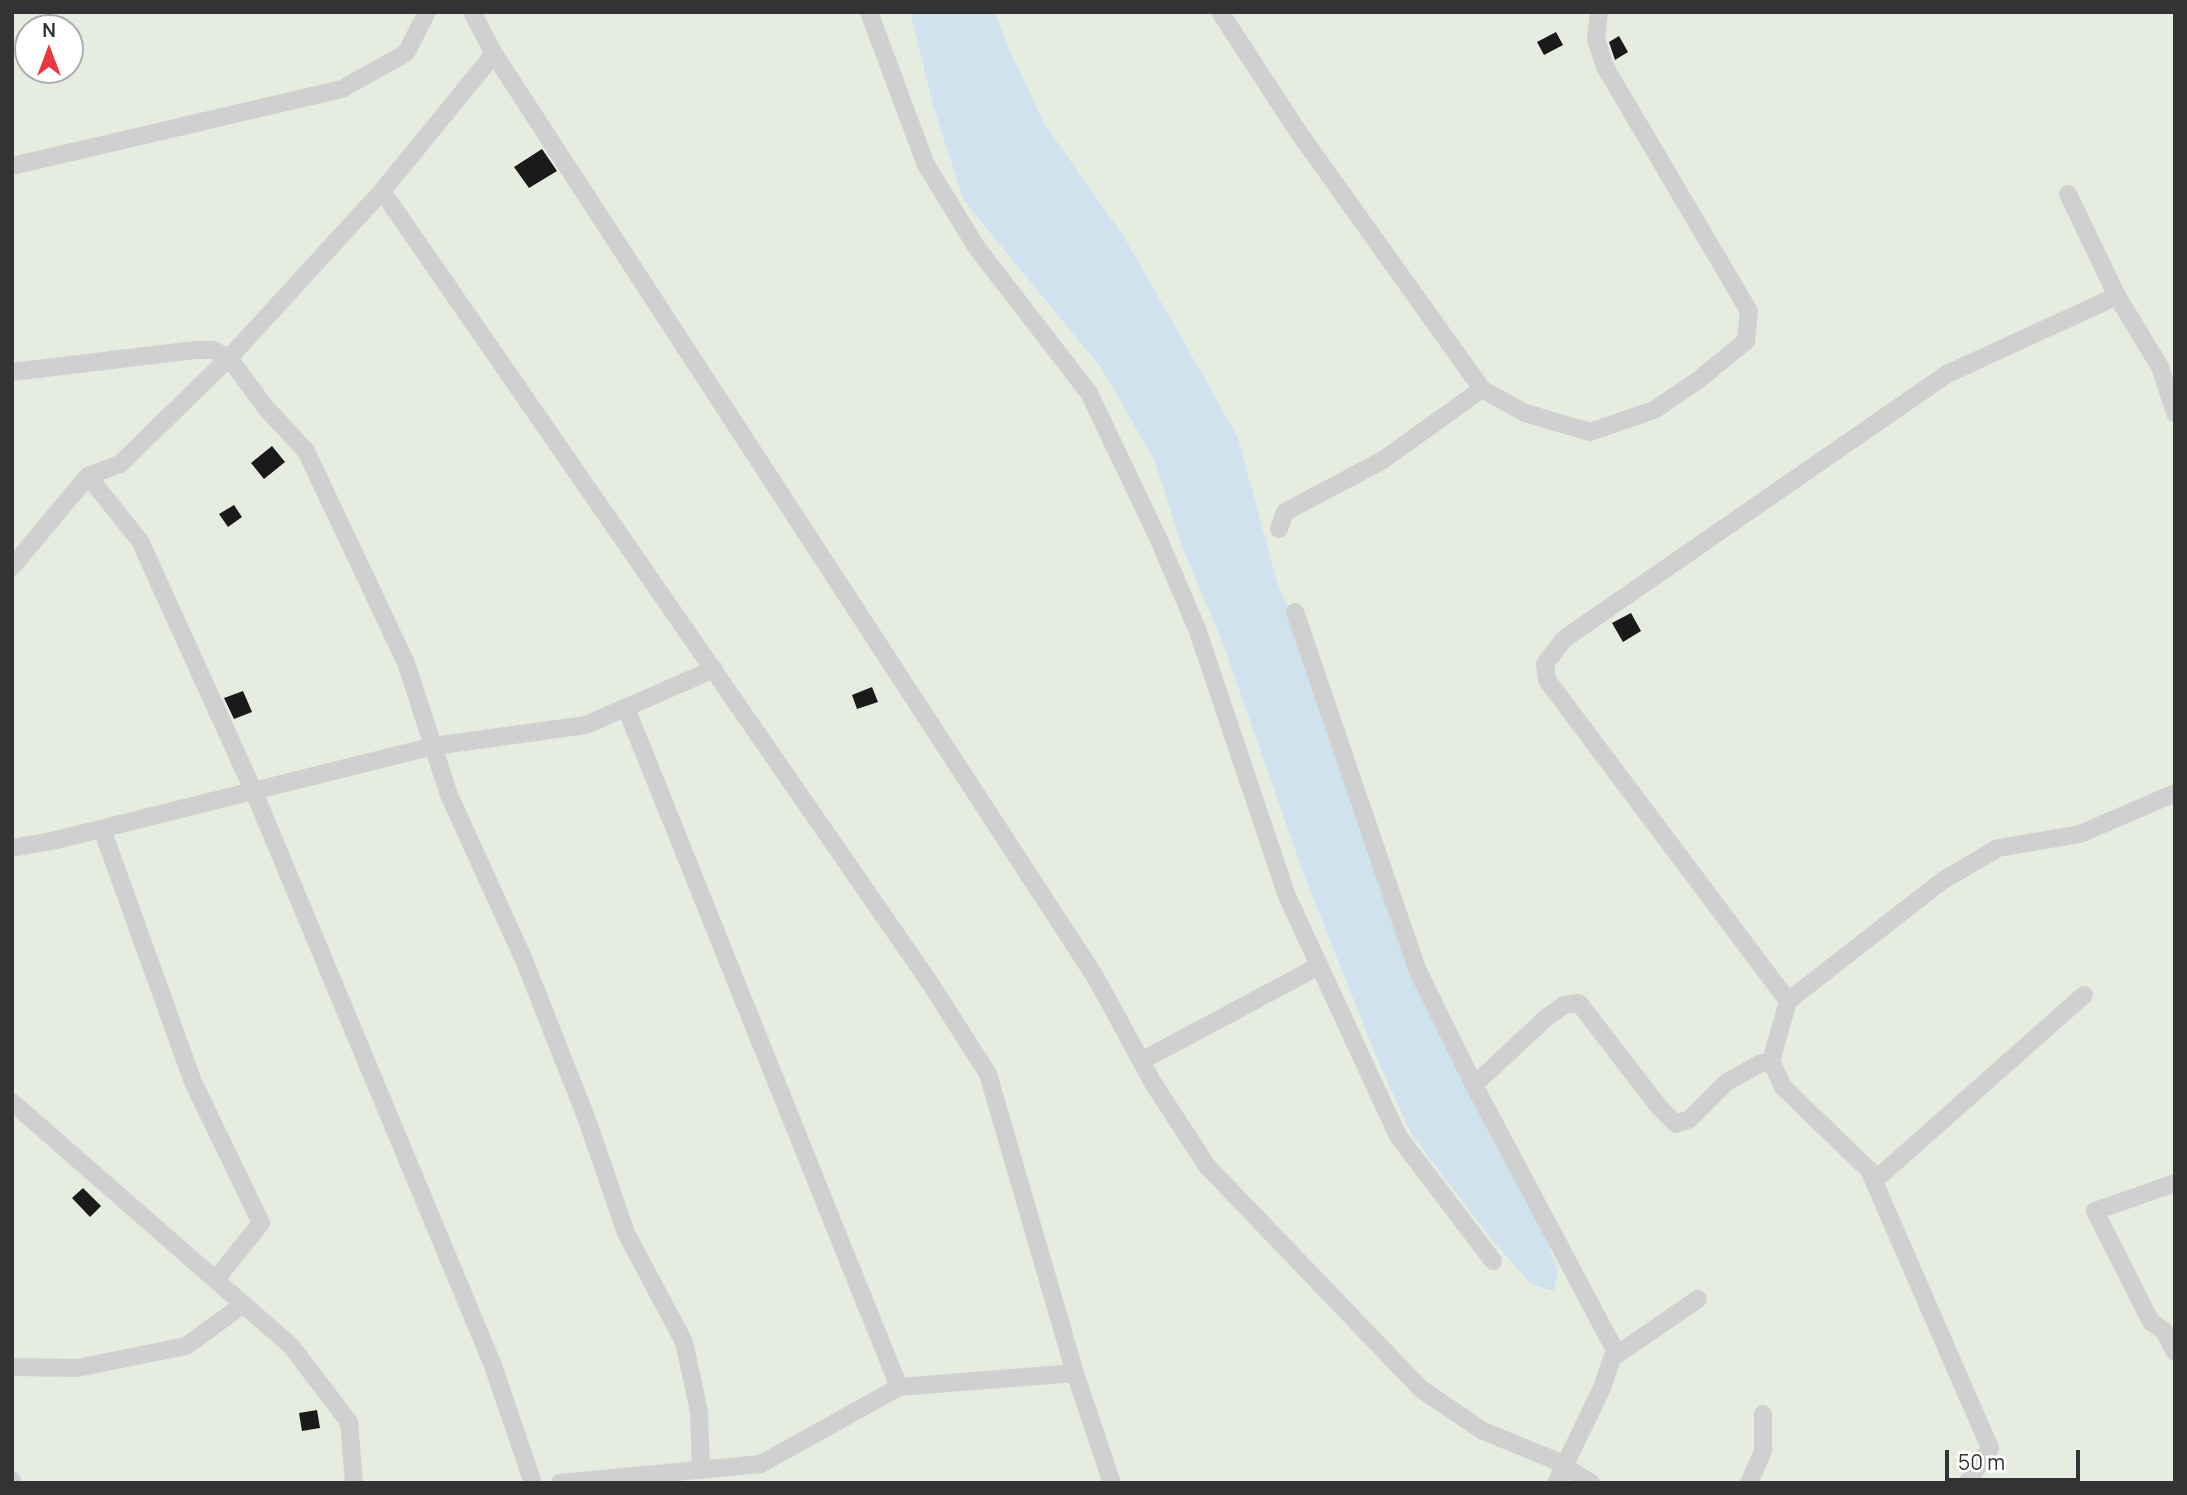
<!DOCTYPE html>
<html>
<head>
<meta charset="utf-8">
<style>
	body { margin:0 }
	#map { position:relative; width:2187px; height:1495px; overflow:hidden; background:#fff; font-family:Manrope,sans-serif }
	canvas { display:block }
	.frame { position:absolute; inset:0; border:14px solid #333; pointer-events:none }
	.north { position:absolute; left:14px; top:14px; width:70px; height:70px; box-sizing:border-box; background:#fff; border:2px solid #adadad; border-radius:50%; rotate:0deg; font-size:19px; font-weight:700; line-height:28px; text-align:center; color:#333 }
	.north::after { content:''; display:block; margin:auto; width:24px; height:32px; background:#e63946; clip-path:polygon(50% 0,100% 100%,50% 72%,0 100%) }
	.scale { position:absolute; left:1945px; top:1450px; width:135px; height:32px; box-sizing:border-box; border:4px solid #333; border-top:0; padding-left:9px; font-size:21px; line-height:24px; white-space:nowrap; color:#333; -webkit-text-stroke:5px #fff; paint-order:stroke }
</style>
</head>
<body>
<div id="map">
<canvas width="2187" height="1495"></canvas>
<div class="frame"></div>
<div class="north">N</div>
<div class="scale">50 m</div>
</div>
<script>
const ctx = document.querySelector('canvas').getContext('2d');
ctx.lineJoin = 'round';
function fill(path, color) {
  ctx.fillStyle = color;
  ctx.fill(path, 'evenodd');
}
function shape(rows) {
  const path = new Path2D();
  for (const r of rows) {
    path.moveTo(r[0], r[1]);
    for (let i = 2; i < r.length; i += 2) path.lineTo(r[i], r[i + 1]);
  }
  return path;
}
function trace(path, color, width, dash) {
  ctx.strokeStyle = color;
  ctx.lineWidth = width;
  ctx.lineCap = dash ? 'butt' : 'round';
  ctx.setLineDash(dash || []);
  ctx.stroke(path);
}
fill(shape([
	[12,12,910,12,932,103,963,200,1101,368,1154,460,1181,544,1224,647,1304,876,1377,1059,1496,1245,1532,1285,1554,1291,1558,1271,1462,1075,1277,581,1238,437,1125,238,1044,123,1008,46,995,12,2175,12,2175,1483,12,1483],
	[28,28,70,28,70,70,28,70]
]), '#e6ecdf');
fill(shape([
	[910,12,995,12,1008,46,1044,123,1125,238,1238,437,1277,581,1311,665,1402,935,1540,1224,1558,1271,1554,1291,1532,1285,1496,1245,1412,1135,1377,1059,1304,876,1224,647,1181,544,1154,460,1101,368,963,200,932,103]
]), '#cfe2ee');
fill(shape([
	[1556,32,1563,45,1544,55,1537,42],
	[1619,36,1628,52,1615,60,1609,42],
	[542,149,557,171,529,188,514,167],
	[272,446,285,462,264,479,251,463],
	[234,505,242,517,228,527,219,514],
	[1631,613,1641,631,1623,642,1612,623],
	[872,687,878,702,857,709,852,695],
	[243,691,252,712,234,719,224,698],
	[83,1188,101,1206,90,1217,72,1198],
	[317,1410,320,1428,302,1431,299,1413]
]), '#1a1a1a');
trace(shape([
	[472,12,494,54,1096,978,1153,1083,1207,1166,1421,1389,1483,1431,1552,1459,1591,1483],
	[869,12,926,165,977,248,1089,393,1159,540,1197,629,1287,896,1398,1136,1493,1261],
	[1220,12,1299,133,1482,389,1525,413,1590,432,1654,410,1697,381,1746,341,1749,311,1605,67,1596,39,1599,12],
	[12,166,342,89,406,53,427,12],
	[382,191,930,983,988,1074,1075,1373,1112,1483],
	[2068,194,2117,296,2160,367,2175,413],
	[12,372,195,350,213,350,229,358,266,408,306,451,406,663,449,795,524,960,586,1117,626,1233,684,1342,699,1411,701,1470],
	[88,476,140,541,254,792,492,1363,533,1483],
	[1279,529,1285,512,1383,460,1482,389],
	[12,567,88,476,120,464,229,358,382,191,494,54],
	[1295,612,1417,969,1474,1085,1617,1354],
	[626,708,899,1387],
	[102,829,193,1082,261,1223,216,1279],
	[12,848,52,841,434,746,586,725,714,669],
	[1788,1001,1942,881,1998,848,2080,834,2175,793],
	[1141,1061,1319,966],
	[1474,1085,1546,1018,1564,1005,1579,1003,1659,1107,1676,1124,1690,1119,1727,1082,1759,1064,1771,1061],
	[12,1102,291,1346,349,1422,354,1483],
	[1874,1181,2084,995],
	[2175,1183,2095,1211,2151,1322,2164,1331,2175,1352],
	[12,1367,77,1368,186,1346,244,1304],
	[12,1480,13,1483],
	[560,1483,761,1464,899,1387,1075,1373],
	[1556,1483,1602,1388,1612,1358,1698,1299],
	[1749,1483,1763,1451,1763,1414],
	[1967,1483,1990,1448,1869,1170,1783,1087,1771,1061,1788,1001,1547,680,1545,664,1564,639,1947,374,2117,296]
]), '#d0d0d0', 18);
</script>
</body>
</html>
